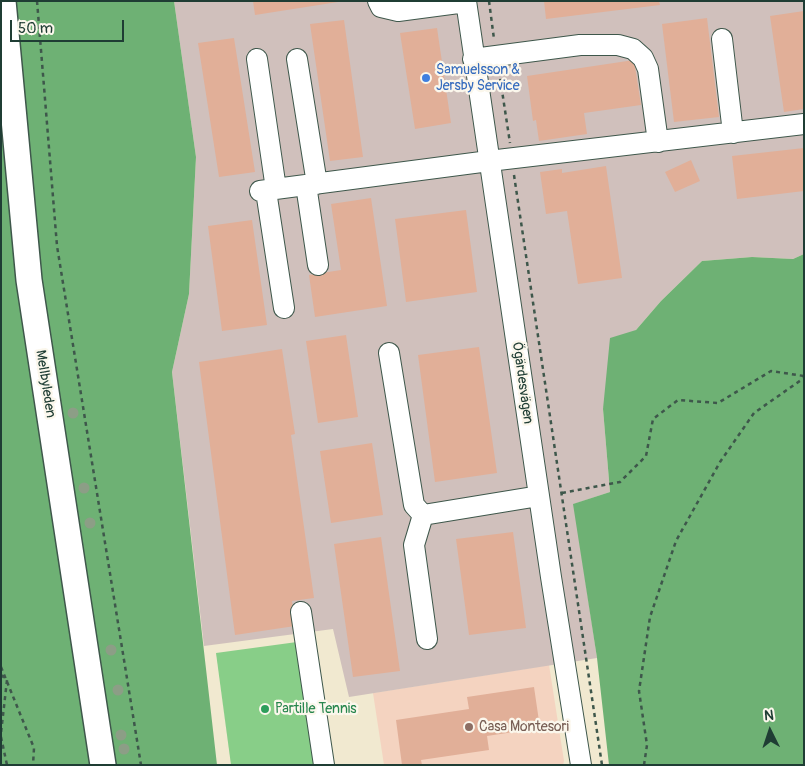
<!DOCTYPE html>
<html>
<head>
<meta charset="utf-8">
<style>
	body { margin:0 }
	#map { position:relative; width:805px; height:766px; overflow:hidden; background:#f1e9d0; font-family:Pangolin,sans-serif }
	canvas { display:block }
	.frame { position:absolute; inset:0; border:2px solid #1f3d34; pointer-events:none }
	.north { position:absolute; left:745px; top:706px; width:50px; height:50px; -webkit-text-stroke:4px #fbf7ec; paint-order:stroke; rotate:356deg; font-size:14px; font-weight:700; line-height:20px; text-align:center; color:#1f3d34 }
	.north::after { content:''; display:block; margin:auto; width:18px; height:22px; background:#1f3d34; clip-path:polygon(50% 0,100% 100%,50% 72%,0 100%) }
	.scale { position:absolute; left:10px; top:20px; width:114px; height:22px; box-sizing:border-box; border:2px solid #1f3d34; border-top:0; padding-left:6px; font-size:15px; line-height:18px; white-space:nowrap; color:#1f3d34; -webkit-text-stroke:4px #fbf7ec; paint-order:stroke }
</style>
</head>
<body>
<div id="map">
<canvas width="805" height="766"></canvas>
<div class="frame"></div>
<div class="north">N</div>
<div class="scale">50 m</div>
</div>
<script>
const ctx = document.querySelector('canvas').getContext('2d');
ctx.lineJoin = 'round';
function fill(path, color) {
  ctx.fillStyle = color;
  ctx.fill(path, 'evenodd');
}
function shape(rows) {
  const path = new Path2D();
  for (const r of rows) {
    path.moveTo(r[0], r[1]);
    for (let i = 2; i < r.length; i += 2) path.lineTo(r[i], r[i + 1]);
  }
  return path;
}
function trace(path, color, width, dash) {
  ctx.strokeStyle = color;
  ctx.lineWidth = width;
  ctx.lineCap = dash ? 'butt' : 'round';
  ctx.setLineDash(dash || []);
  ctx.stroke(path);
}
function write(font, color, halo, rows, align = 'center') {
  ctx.font = font + ' Pangolin,sans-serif';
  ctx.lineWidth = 4.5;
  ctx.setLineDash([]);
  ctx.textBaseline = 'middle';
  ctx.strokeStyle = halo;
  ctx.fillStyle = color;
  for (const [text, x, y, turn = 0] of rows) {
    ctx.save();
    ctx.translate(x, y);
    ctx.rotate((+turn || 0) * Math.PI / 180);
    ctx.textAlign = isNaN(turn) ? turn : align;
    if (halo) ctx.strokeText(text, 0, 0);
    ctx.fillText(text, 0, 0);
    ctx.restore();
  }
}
fill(shape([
	[549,665,564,761,563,765,384,765,373,693]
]), '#f4d3c0');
fill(shape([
	[174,1,804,1,804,254,793,259,752,257,702,261,661,301,636,330,603,409,610,492,574,504,597,658,349,697,333,629,204,646,172,372,189,294,196,157]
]), '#d0c0bc');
fill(shape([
	[297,642,314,765,231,765,216,653]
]), '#88ce88');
fill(shape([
	[1,1,174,1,196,157,189,294,172,372,217,765,1,765],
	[804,254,804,765,609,765,597,658,573,504,610,492,603,409,610,338,636,330,661,301,702,261,752,257,793,259]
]), '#6eb174');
fill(shape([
	[253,1,338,1,338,2,255,15],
	[544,1,659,1,660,5,546,19],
	[804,11,804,109,784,112,770,16],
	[707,18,719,117,674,122,662,24],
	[344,20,363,157,330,161,310,24],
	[437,28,451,123,415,129,400,33],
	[234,38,255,172,219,177,198,43],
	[634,60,641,105,584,113,587,134,539,141,536,120,533,121,527,76],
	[804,148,804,191,737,199,732,156],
	[691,160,700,181,675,192,665,172],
	[606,166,622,278,578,284,567,211,546,214,540,172,562,169,562,173],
	[371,198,387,306,315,317,309,275,341,270,331,204],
	[466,210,477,292,406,302,395,219],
	[252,220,267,325,222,331,208,226],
	[346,335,358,417,318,423,306,341],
	[479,347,497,473,435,482,418,355],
	[282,349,295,434,291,435,314,598,292,601,295,626,235,635,199,362],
	[372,443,383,515,331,523,320,451],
	[513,532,526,628,469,635,456,539],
	[381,537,400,671,353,677,334,544],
	[534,687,540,728,487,736,489,750,421,760,422,765,402,765,396,720,469,709,467,697]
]), '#e1af98');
const minor = shape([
	[378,1,381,7,398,11,466,2],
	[466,1,551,577,581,765],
	[722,39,733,133],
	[257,59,276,189],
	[297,59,317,184],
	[473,59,580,45,618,45,633,49,643,58,648,69,658,142],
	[306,185,318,265],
	[260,191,489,161,804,124],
	[266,191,284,308],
	[389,353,414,505,423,515,539,496],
	[423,515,414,545,427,639],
	[301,612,324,765]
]);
const major = shape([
	[3,1,29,280,103,765]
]);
trace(minor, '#3e574b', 22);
trace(major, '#3e574b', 28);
trace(shape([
	[37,1,57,246,141,765],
	[489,1,494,39],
	[499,71,510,143],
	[514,175,602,765],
	[562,493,620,482,646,456,653,419,678,400,718,403,771,371,804,376],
	[1,667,34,748,33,765],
	[1,675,7,680,1,733],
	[1,737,7,765],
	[644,765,647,745,639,691,650,617,676,541,720,462,754,413,804,378]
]), '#3e574b', 2.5, [4, 4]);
trace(minor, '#fff', 20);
trace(major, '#fff', 25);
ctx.fillStyle = '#8c9e86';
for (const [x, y] of [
	[73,413],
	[84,488],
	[90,523],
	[111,650],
	[118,690],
	[121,735],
	[124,749]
]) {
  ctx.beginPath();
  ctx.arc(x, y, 5.5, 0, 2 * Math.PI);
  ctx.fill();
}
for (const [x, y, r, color] of [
	[426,78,5,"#3f7fe0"],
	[265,709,5,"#2e9e5b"],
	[469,727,5,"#8d6e63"]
]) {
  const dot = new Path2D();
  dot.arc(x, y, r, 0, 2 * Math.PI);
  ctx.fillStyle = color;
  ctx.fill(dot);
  trace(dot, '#fbf7ec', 2);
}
write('14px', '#366cbe', '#fbf7ec', [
	["Samuelsson &",436,70],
	["Jersby Service",436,86]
], 'left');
write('14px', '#1f3d34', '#fbf7ec', [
	["Ögärdesvägen",522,383,82],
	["Mellbyleden",45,384,81]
]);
write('14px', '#27864d', '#fbf7ec', [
	["Partille Tennis",275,709]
], 'left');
write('14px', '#785e54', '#fbf7ec', [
	["Casa Montesori",479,727]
], 'left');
</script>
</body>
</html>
